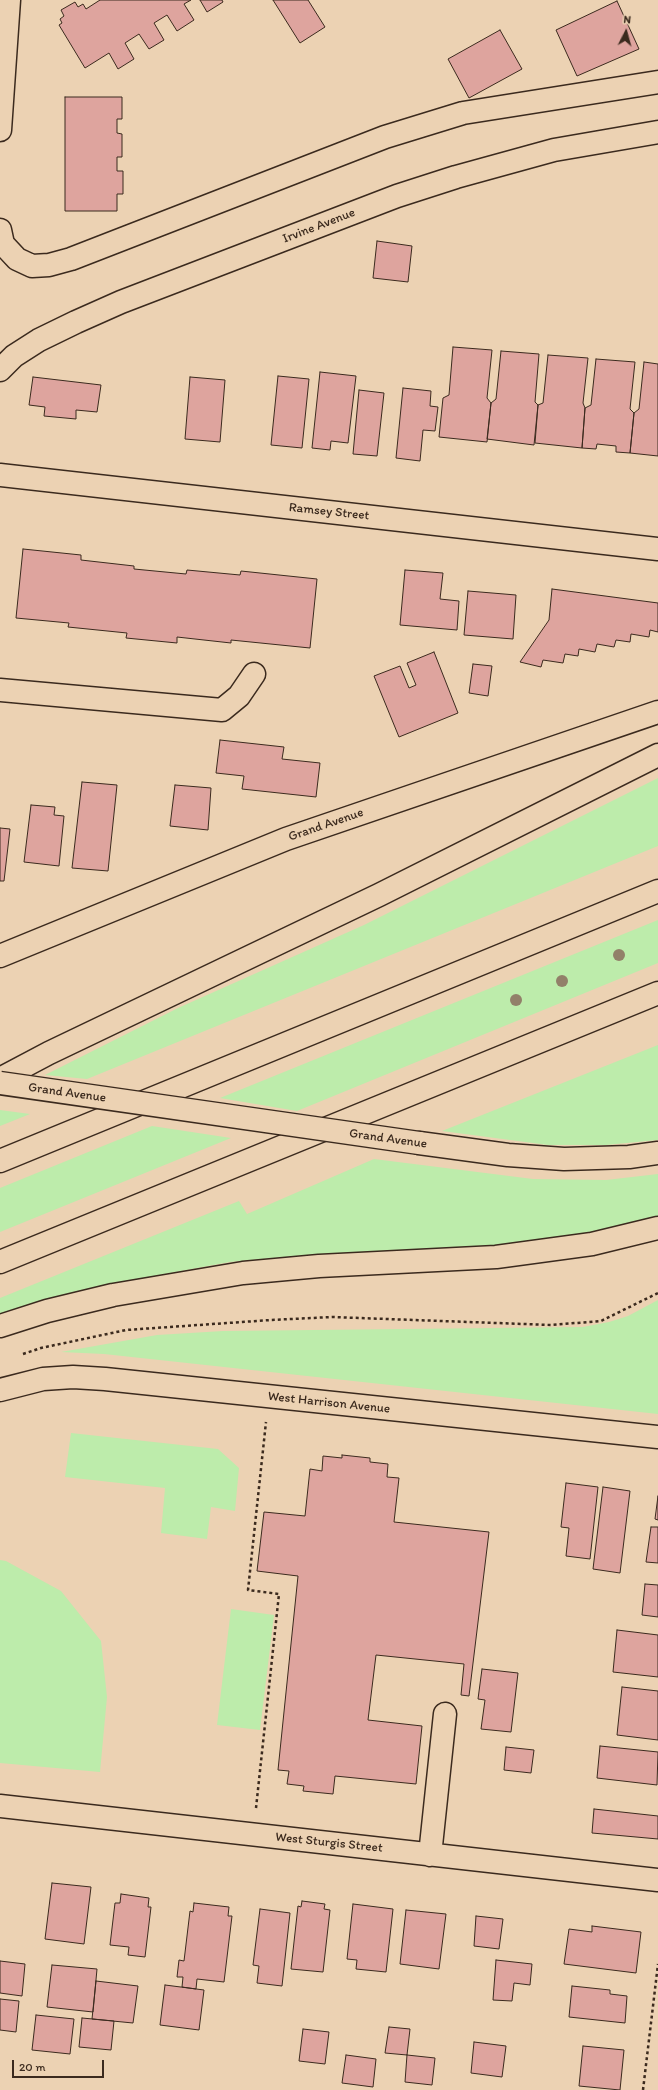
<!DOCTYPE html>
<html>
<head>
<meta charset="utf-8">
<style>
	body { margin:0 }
	#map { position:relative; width:658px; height:2090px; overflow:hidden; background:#ecd2b3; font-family:Itim,sans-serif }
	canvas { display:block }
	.north { position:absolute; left:606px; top:12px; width:40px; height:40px; -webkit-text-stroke:3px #ecd2b3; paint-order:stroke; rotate:6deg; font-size:11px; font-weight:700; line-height:16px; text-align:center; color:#3b2a1e }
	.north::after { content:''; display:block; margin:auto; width:14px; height:18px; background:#3b2a1e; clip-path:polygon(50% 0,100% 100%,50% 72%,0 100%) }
	.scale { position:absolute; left:12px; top:2060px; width:92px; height:18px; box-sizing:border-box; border:2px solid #3b2a1e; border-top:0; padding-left:5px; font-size:12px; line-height:14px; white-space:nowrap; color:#3b2a1e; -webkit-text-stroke:3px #ecd2b3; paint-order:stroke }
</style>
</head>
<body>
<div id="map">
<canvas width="658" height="2090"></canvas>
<div class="north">N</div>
<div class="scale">20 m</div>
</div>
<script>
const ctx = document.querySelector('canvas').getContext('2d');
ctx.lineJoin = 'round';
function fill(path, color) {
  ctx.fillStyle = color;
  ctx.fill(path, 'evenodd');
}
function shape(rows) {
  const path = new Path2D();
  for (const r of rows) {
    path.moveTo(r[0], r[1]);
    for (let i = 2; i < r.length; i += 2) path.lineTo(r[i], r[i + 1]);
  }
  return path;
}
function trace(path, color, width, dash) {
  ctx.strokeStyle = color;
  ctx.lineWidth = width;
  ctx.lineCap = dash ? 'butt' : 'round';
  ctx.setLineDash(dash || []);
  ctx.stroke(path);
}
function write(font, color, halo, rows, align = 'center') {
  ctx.font = font + ' Itim,sans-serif';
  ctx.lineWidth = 3;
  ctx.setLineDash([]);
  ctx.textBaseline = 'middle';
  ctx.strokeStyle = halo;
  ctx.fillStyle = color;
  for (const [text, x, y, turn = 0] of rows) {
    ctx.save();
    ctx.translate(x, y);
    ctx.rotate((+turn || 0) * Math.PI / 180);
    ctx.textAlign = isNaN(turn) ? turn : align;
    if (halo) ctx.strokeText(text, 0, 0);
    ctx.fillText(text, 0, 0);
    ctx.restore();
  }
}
fill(shape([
	[658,778,658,846,87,1079,45,1075,178,1008,364,925],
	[658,920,658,963,297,1111,220,1098],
	[658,1045,658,1140,606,1145,548,1145,442,1131],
	[0,1110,30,1114,0,1126],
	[152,1126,231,1138,0,1232,0,1188],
	[374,1159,533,1179,606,1180,658,1174,658,1216,591,1233,547,1241,498,1246,297,1256,230,1262,100,1286,0,1314,0,1298,239,1201,247,1214],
	[658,1300,658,1414,104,1354,61,1352,157,1335,223,1331,583,1327,609,1322,628,1316],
	[71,1433,218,1449,239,1468,235,1511,211,1507,207,1539,161,1533,165,1488,65,1477],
	[0,1560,6,1561,61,1591,101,1641,107,1697,100,1772,0,1763],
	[231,1609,274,1615,260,1730,217,1725]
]), '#bdecab');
const building = shape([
	[100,0,191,0,184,4,194,20,177,31,167,15,154,23,164,40,149,49,139,34,125,43,134,59,118,69,109,53,85,68,59,25,62,23,60,19,64,16,61,10,75,2,78,7,83,4,86,9,100,0],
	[200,0,222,0,223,2,207,12,200,0],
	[273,0,308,0,325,27,300,43,273,0],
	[617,1,639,49,577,76,556,30,617,1],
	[500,30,522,69,469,98,448,59,500,30],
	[65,97,122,97,122,119,117,119,117,133,122,134,122,157,117,157,117,171,123,171,123,194,117,194,117,211,65,211,65,97],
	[377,241,412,246,408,282,373,278,377,241],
	[453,347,492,350,487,398,491,403,487,442,439,437,443,398,449,395,453,347],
	[501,351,539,354,535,402,538,405,534,445,487,439,491,403,496,399,501,351],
	[548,355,588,358,583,403,585,408,582,448,535,443,538,405,543,403,548,355],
	[596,359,635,362,630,409,634,413,630,453,616,452,616,446,597,444,596,449,582,448,585,408,591,405,596,359],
	[644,362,658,364,658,456,630,453,634,413,639,409,644,362],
	[320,372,356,376,348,443,331,441,330,450,312,448,320,372],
	[278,376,309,379,302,448,271,445,278,376],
	[33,377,101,385,97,412,76,410,76,419,44,416,45,407,29,405,33,377],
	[190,377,225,380,220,442,185,439,190,377],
	[403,388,431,391,430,406,438,407,435,431,423,430,420,461,396,458,403,388],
	[359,390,384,393,377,456,353,454,359,390],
	[23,549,81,555,81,560,134,566,134,569,186,574,187,570,240,575,241,571,317,579,310,648,231,640,231,643,177,637,177,643,126,638,127,633,68,627,69,623,16,618,23,549],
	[405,570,443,573,440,599,459,601,457,630,400,625,405,570],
	[552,589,658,603,658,632,650,630,649,637,631,634,630,642,616,640,614,647,597,644,595,652,579,649,578,656,565,654,563,663,543,660,541,667,520,662,549,620,552,589],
	[468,591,516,595,513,639,464,635,468,591],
	[434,652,458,713,399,737,374,676,400,666,409,688,416,685,407,663,434,652],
	[473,664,492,666,488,696,469,693,473,664],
	[220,740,284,747,282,759,320,763,316,797,242,789,244,776,216,773,220,740],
	[82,782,117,785,108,871,72,868,82,782],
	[175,785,211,788,208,830,170,826,175,785],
	[31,805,55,807,54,815,64,816,59,866,24,862,31,805],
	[0,828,10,829,4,881,0,881,0,828],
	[342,1455,370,1458,370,1462,388,1464,387,1477,399,1478,394,1522,489,1532,469,1696,461,1695,464,1664,376,1655,368,1720,422,1726,416,1784,335,1776,333,1794,303,1791,304,1786,287,1784,289,1771,278,1770,298,1576,257,1571,264,1512,305,1516,310,1469,322,1471,323,1456,342,1458,342,1455],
	[566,1483,598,1487,590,1559,566,1556,569,1528,561,1527,566,1483],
	[603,1487,630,1491,620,1573,593,1569,603,1487],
	[658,1496,658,1520,655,1519,658,1496],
	[651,1527,658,1527,658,1563,646,1562,651,1527],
	[645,1584,658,1585,658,1617,642,1615,645,1584],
	[617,1630,658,1635,658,1677,613,1672,617,1630],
	[482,1669,518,1673,511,1732,481,1729,485,1700,478,1699,482,1669],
	[622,1687,658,1691,658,1740,617,1735,622,1687],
	[600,1746,658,1752,657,1785,597,1778,600,1746],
	[506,1747,534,1750,531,1773,504,1770,506,1747],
	[594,1809,658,1816,658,1839,592,1833,594,1809],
	[52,1883,91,1887,84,1944,45,1939,52,1883],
	[121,1894,149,1898,148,1907,151,1907,145,1957,128,1955,129,1947,110,1945,115,1903,120,1903,121,1894],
	[302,1901,325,1904,324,1909,330,1910,323,1972,291,1969,298,1906,301,1907,302,1901],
	[194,1903,229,1907,228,1916,232,1916,224,1982,197,1979,196,1989,182,1987,183,1977,177,1977,179,1960,184,1961,190,1911,193,1912,194,1903],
	[353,1904,393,1909,386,1972,356,1969,357,1960,347,1959,353,1904],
	[260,1909,290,1913,282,1986,257,1983,259,1966,253,1965,260,1909],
	[406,1910,446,1914,439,1969,400,1964,406,1910],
	[476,1916,503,1919,499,1949,474,1946,476,1916],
	[592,1926,641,1932,636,1973,564,1964,569,1929,592,1932,592,1926],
	[496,1960,532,1964,530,1985,514,1983,512,2001,493,2000,496,1960],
	[0,1961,25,1964,22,1996,0,1993,0,1961],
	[52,1965,97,1969,93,2012,47,2007,52,1965],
	[96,1981,138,1986,133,2023,92,2019,96,1981],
	[165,1985,204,1990,199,2030,160,2025,165,1985],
	[572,1986,610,1990,610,1994,627,1996,625,2023,569,2017,572,1986],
	[0,1999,19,2001,16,2032,0,2030,0,1999],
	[36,2015,74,2019,70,2054,32,2050,36,2015],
	[82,2018,114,2021,111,2050,79,2047,82,2018],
	[389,2027,410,2029,407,2055,385,2053,389,2027],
	[303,2029,329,2032,325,2064,299,2061,303,2029],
	[474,2042,506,2046,502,2077,471,2073,474,2042],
	[583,2046,624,2050,620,2090,579,2086,583,2046],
	[346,2055,376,2059,373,2087,342,2083,346,2055],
	[407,2055,435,2058,432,2085,405,2082,407,2055]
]);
fill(building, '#dea49e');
trace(building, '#3b2a1e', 1);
const minor = shape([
	[0,130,9,0],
	[0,230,3,244,17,259,32,266,49,265,71,259,385,137,463,113,658,82],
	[0,370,14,356,39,340,76,322,121,302,397,196,456,177,554,150,658,132],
	[0,475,658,549],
	[0,690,222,710,239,696,254,674],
	[0,1390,43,1379,73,1377,105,1379,658,1437],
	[0,1806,658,1880],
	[430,1855,445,1714]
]);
const major = shape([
	[0,956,286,839,658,712],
	[419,1143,508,1155,564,1159,629,1157,658,1153]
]);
const highway = shape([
	[0,1079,49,1053,379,895,658,755],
	[0,1161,658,891],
	[0,1262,658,993],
	[0,1326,47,1311,113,1295,243,1273,319,1266,496,1257,592,1244,658,1228]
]);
trace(minor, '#3b2a1e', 25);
trace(major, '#3b2a1e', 25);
trace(highway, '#3b2a1e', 25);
trace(shape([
	[23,1354,41,1348,126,1330,271,1320,332,1317,551,1325,601,1321,658,1293],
	[256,1808,279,1594,248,1590,266,1422],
	[643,2090,658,1964]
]), '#3b2a1e', 2.5, [3, 3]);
trace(minor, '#ecd2b3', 22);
trace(major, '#ecd2b3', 22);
trace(highway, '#ecd2b3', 22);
const majorBridge = shape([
	[0,1083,419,1143]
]);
trace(majorBridge, '#3b2a1e', 25, []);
trace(majorBridge, '#ecd2b3', 22);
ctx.fillStyle = '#928069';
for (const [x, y] of [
	[619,955],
	[562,981],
	[516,1000]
]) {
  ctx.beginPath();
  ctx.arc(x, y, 6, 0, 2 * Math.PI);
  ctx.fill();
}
write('13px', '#3b2a1e', '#ecd2b3', [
	["Irvine Avenue",319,226,-21],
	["Ramsey Street",329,512,6],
	["Grand Avenue",326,825,-19],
	["Grand Avenue",67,1093,8],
	["Grand Avenue",388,1139,8],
	["West Harrison Avenue",329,1403,6],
	["West Sturgis Street",329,1843,6]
]);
</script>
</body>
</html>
